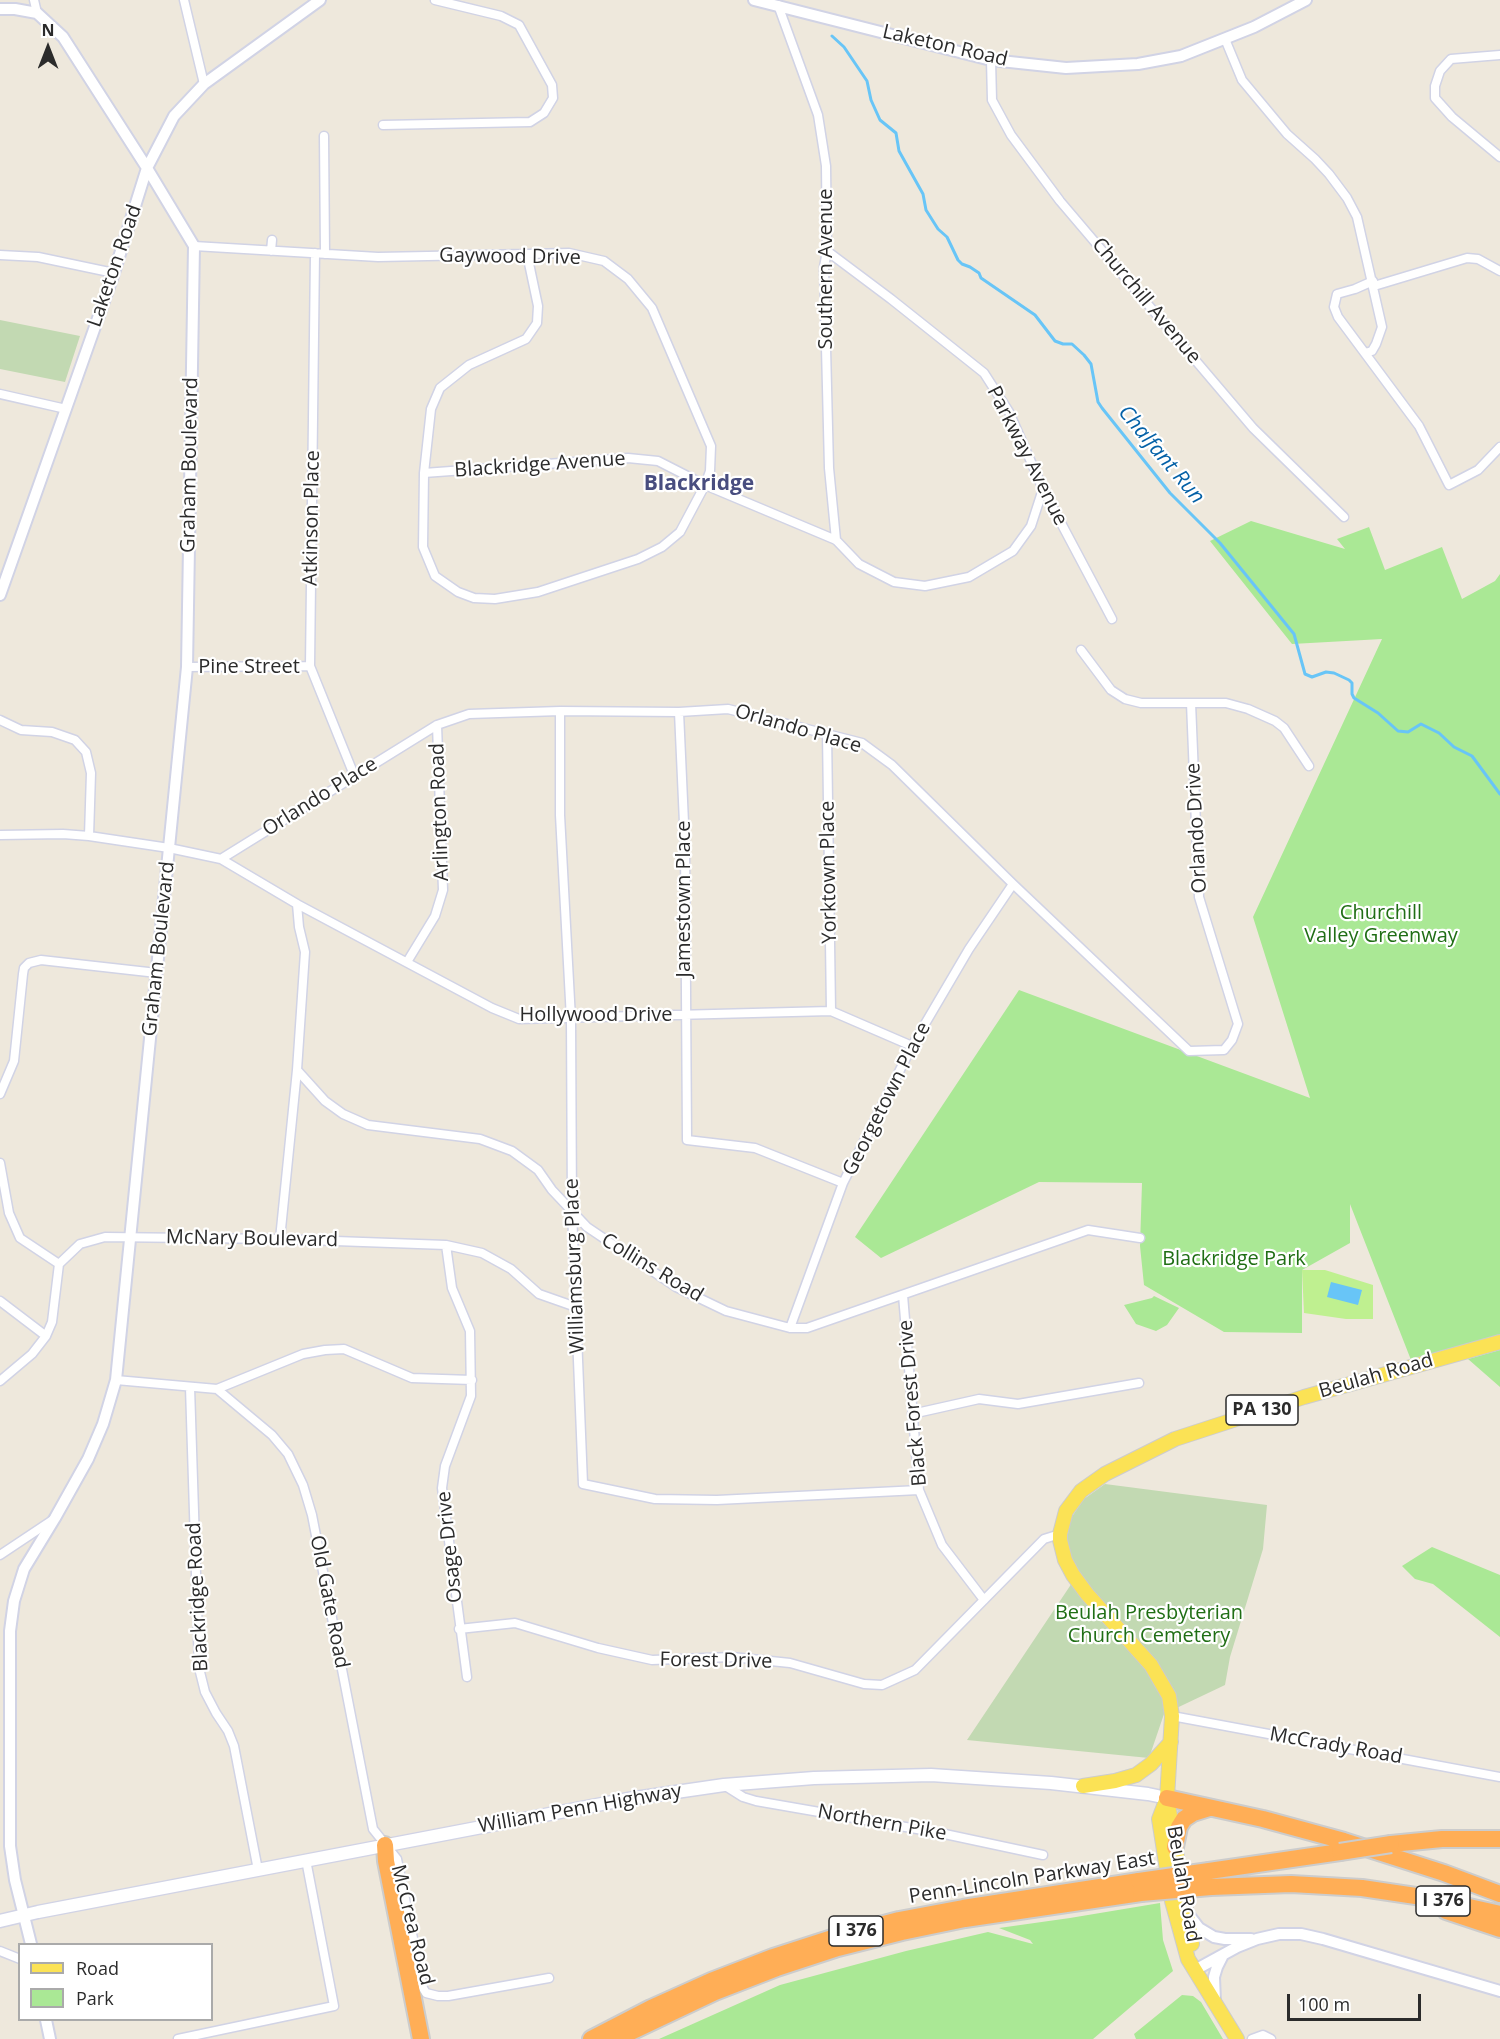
<!DOCTYPE html>
<html>
<head>
<meta charset="utf-8">
<style>
	body { margin:0 }
	#map { position:relative; width:1500px; height:2039px; overflow:hidden; background:#eee8dc; font-family:"Open Sans",sans-serif }
	canvas { display:block }
	.legend { position:absolute; left:18px; top:1943px; width:195px; height:78px; box-sizing:border-box; background:#fff; border:2px solid #aaa; margin:0; padding:8px 10px; list-style:none; font-size:18px; color:#2b2b2b }
	.legend li { display:flex; align-items:center; gap:12px; height:30px }
	.legend b { width:30px; border:2px solid #aaa }
	.north { position:absolute; left:18px; top:18px; width:60px; height:60px; -webkit-text-stroke:4px #fff; paint-order:stroke; rotate:0deg; font-size:16px; font-weight:700; line-height:24px; text-align:center; color:#2b2b2b }
	.north::after { content:''; display:block; margin:auto; width:21px; height:27px; background:#2b2b2b; clip-path:polygon(50% 0,100% 100%,50% 72%,0 100%) }
	.scale { position:absolute; left:1287px; top:1994px; width:134px; height:27px; box-sizing:border-box; border:3px solid #2b2b2b; border-top:0; padding-left:8px; font-size:18px; line-height:21px; white-space:nowrap; color:#2b2b2b; -webkit-text-stroke:4px #fff; paint-order:stroke }
</style>
</head>
<body>
<div id="map">
<canvas width="1500" height="2039"></canvas>
<ul class="legend">
<li><b style="height:8px;background:#fbe255"></b>Road</li>
<li><b style="height:16px;background:#aae895"></b>Park</li>
</ul>
<div class="north">N</div>
<div class="scale">100 m</div>
</div>
<script>
const ctx = document.querySelector('canvas').getContext('2d');
ctx.lineJoin = 'round';
function fill(path, color) {
  ctx.fillStyle = color;
  ctx.fill(path, 'evenodd');
}
function shape(rows) {
  const path = new Path2D();
  for (const r of rows) {
    path.moveTo(r[0], r[1]);
    for (let i = 2; i < r.length; i += 2) path.lineTo(r[i], r[i + 1]);
  }
  return path;
}
function trace(path, color, width, dash) {
  ctx.strokeStyle = color;
  ctx.lineWidth = width;
  ctx.lineCap = dash ? 'butt' : 'round';
  ctx.setLineDash(dash || []);
  ctx.stroke(path);
}
function write(font, color, halo, rows, align = 'center') {
  ctx.font = font + ' "Open Sans",sans-serif';
  ctx.lineWidth = 4.5;
  ctx.setLineDash([]);
  ctx.textBaseline = 'middle';
  ctx.strokeStyle = halo;
  ctx.fillStyle = color;
  for (const [text, x, y, turn = 0] of rows) {
    ctx.save();
    ctx.translate(x, y);
    ctx.rotate((+turn || 0) * Math.PI / 180);
    ctx.textAlign = isNaN(turn) ? turn : align;
    if (halo) ctx.strokeText(text, 0, 0);
    ctx.fillText(text, 0, 0);
    ctx.restore();
  }
}
fill(shape([
	[1251,521,1345,549,1337,539,1369,527,1385,570,1442,547,1462,599,1495,581,1500,574,1500,1336,1411,1360,1350,1204,1350,1243,1302,1270,1302,1333,1224,1332,1144,1285,1140,1246,1142,1183,1039,1182,881,1258,855,1237,1019,990,1310,1098,1253,917,1382,639,1292,644,1210,541],
	[1154,1296,1179,1308,1167,1325,1156,1331,1136,1324,1124,1305,1152,1298],
	[1500,1350,1500,1387,1468,1359],
	[1432,1547,1500,1575,1500,1637,1433,1584,1415,1579,1402,1566],
	[1160,1903,1163,1940,1173,1971,1093,2039,659,2039,780,1985,906,1951,988,1932,1033,1944,1030,1940,999,1928,1070,1918],
	[1182,1995,1193,1996,1201,2002,1223,2039,1136,2039,1134,2034]
]), '#aae895');
fill(shape([
	[0,320,80,336,65,382,0,369],
	[1105,1484,1267,1505,1263,1549,1230,1657,1225,1685,1164,1714,1149,1758,967,1740,1078,1574,1067,1546,1069,1521,1084,1499]
]), '#c2d9b2');
fill(shape([
	[1302,1270,1325,1270,1373,1285,1373,1319,1346,1319,1304,1313]
]), '#bff090');
fill(shape([
	[1331,1282,1362,1290,1358,1305,1327,1297]
]), '#68c5f7');
trace(shape([
	[832,36,844,47,867,81,871,100,880,120,896,133,899,151,923,194,926,210,938,229,947,237,958,260,962,264,970,267,979,273,981,278,1035,315,1055,341,1063,344,1072,344,1084,355,1091,364,1098,402,1102,408,1170,493,1220,543,1294,634,1305,674,1312,677,1326,672,1334,673,1349,680,1352,683,1352,694,1354,698,1378,713,1398,731,1408,732,1421,724,1439,733,1454,747,1472,756,1500,794]
]), '#68c5f7', 3);
const minor = shape([
	[34,0,37,13],
	[184,0,204,84],
	[778,5,818,115,826,166,827,251,824,267,829,468,836,540],
	[1225,39,1242,80,1287,134,1315,159,1329,174,1347,198,1357,217,1382,327,1376,344,1372,351,1365,353],
	[1500,55,1451,59,1440,71,1435,86,1435,98,1452,117,1500,157],
	[991,60,992,100,1011,135,1060,201,1253,428,1344,517],
	[383,125,530,122,544,113,553,98,552,85,519,25,501,16,435,0],
	[324,136,325,254],
	[194,246,378,257,527,254,569,253,604,261,628,279,652,308,711,446,710,471,705,485,680,532,662,547,638,559,538,592,495,599,474,598,458,592,435,576,423,547,424,473,431,409,440,388,469,365,526,339,537,323,538,306,527,254],
	[271,251,272,240],
	[827,251,891,299,984,373,1009,412,1043,489,1112,619],
	[315,253,310,666,354,775],
	[0,255,38,257,114,273],
	[1373,281,1355,289,1337,294,1334,307,1338,317,1419,426,1449,485,1478,470,1500,447],
	[1374,286,1467,258,1478,259,1500,271],
	[0,394,66,409],
	[424,473,628,458,658,461,705,485,836,540,859,564,894,582,925,586,969,577,1013,551,1031,526,1043,489],
	[1081,650,1111,690,1125,699,1141,703,1226,703,1248,709,1275,721,1284,728,1309,766],
	[187,667,310,666],
	[560,711,560,815,571,1019,572,1211,583,1484,655,1499,717,1500,919,1490],
	[679,712,685,845,687,1140,755,1148,843,1183],
	[0,720,21,730,52,732,75,740,86,752,91,773,89,836],
	[827,733,831,1011],
	[0,835,63,834,89,836,169,848,221,859,297,904,492,1008,519,1019,831,1011,912,1046],
	[221,859,437,725,469,714,560,711,679,712,728,709,862,743,892,765,1013,884,1189,1051,1224,1050,1232,1040,1238,1024,1199,897,1191,703],
	[297,904,299,927,305,952,297,1070,325,1101,343,1114,368,1125,480,1139,512,1151,538,1170,552,1190,587,1227,676,1287,726,1311,790,1328,807,1328,1088,1230,1140,1238],
	[407,962,435,916,443,890,437,725],
	[0,1094,14,1061,23,974,24,968,29,963,41,960,157,973],
	[0,1163,9,1213,20,1238,59,1264],
	[280,1239,297,1070],
	[446,1245,452,1288,470,1331,471,1396,445,1466,442,1488,467,1677],
	[903,1295,919,1490,942,1545,984,1600],
	[0,1301,46,1336],
	[790,1328,843,1183,912,1046,969,949,1013,884],
	[116,1380,217,1389,303,1354,325,1350,344,1349,412,1378,472,1380],
	[0,1381,32,1354,46,1336,52,1322,59,1264,80,1244,105,1237,280,1239,446,1245,482,1253,511,1269,539,1294,576,1307],
	[190,1387,199,1668,205,1692,216,1713,228,1731,234,1746,258,1870],
	[217,1389,272,1435,288,1454,303,1485,312,1515,373,1829,397,1859,423,1988,426,1993,438,1996,448,1996,549,1978],
	[912,1414,979,1399,1018,1404,1139,1383],
	[0,1555,54,1519],
	[459,1629,515,1623,598,1648,652,1660,732,1657,790,1663,864,1684,882,1685,915,1670,1044,1539,1060,1534],
	[1172,1716,1500,1777],
	[724,1785,743,1797,756,1801,940,1833,1043,1855],
	[0,1951,20,1959],
	[178,2039,334,2006,306,1860],
	[1252,2039,1263,2035,1271,2039]
]);
const tertiary = shape([
	[754,0,991,60,1066,68,1138,64,1181,56,1254,27,1306,0],
	[0,9,15,9,37,13,63,37,147,168,194,246,187,667,116,1380,103,1424,88,1459,55,1518,24,1569,14,1601,10,1631,10,1846,15,1880,31,1944],
	[0,595,114,273,147,168,174,116,204,84,320,0],
	[1189,1915,1199,1928,1214,1937,1225,1939,1251,1939],
	[1195,1970,1237,1947,1257,1939,1279,1934,1301,1934,1323,1939,1500,1991],
	[1215,2001,1214,1977,1217,1967,1223,1955],
	[46,2020,50,2039]
]);
const secondary = shape([
	[0,1921,38,1912,628,1799,724,1785,814,1778,931,1775,1051,1783,1148,1794,1167,1798]
]);
const primary = shape([
	[1083,1786,1115,1781,1136,1775,1151,1764,1171,1742],
	[1167,1798,1192,1944],
	[1237,2039,1188,1959,1172,1901,1159,1819,1167,1798,1172,1716,1169,1696,1151,1665,1087,1594,1073,1575,1065,1560,1060,1540,1060,1534,1066,1511,1081,1491,1105,1474,1175,1439,1304,1397,1500,1342]
]);
const motorway = shape([
	[1167,1798,1263,1819,1344,1841,1444,1873,1500,1894],
	[1391,1844,1442,1839,1500,1839],
	[385,1845,386,1861,421,2039],
	[1175,1847,1179,1827,1184,1819,1193,1813,1209,1808],
	[1209,1871,1340,1852],
	[1211,1887,1291,1884,1362,1888,1429,1898,1500,1914],
	[1446,1911,1500,1929],
	[591,2039,651,2008,711,1981,773,1957,835,1937,899,1920,963,1908,1139,1881],
	[616,2039,715,1992,777,1968,838,1948,902,1932,965,1919,1141,1893]
]);
trace(minor, '#d1d3e5', 11);
trace(tertiary, '#d1d3e5', 14);
trace(secondary, '#d1d3e5', 15);
trace(primary, '#ccc', 16);
trace(motorway, '#ccc', 20);
trace(minor, '#fff', 8);
trace(tertiary, '#fff', 10);
trace(secondary, '#fff', 12);
trace(primary, '#fbe255', 14);
trace(motorway, '#ffae56', 16);
const motorwayBridge = shape([
	[1340,1852,1391,1844],
	[1139,1881,1209,1871],
	[1141,1893,1211,1887]
]);
trace(motorwayBridge, '#ccc', 20, []);
trace(motorwayBridge, '#ffae56', 16);
for (const [x, y, w] of [
	[1262,1410,72],
	[1443,1901,54],
	[856,1931,54]
]) {
  const box = new Path2D();
  box.roundRect(x - w / 2, y - 15, w, 30, 4.5);
  ctx.fillStyle = '#fff';
  ctx.fill(box);
  trace(box, '#2b2b2b', 1.5);
}
write('bold 18px', '#2b2b2b', null, [
	["PA 130",1262,1410],
	["I 376",1443,1901],
	["I 376",856,1931]
]);
write('20px', '#2b2b2b', '#fff', [
	["Laketon Road",945,46,13],
	["Gaywood Drive",510,257,1],
	["Laketon Road",115,266,-71],
	["Southern Avenue",826,269,-90],
	["Churchill Avenue",1146,301,50],
	["Parkway Avenue",1027,456,63],
	["Graham Boulevard",190,465,-89],
	["Blackridge Avenue",540,465,-4],
	["Atkinson Place",312,518,-89],
	["Pine Street",249,667],
	["Orlando Place",798,729,16],
	["Orlando Place",320,797,-32],
	["Arlington Road",440,812,-92],
	["Orlando Drive",1197,828,-93],
	["Yorktown Place",829,872,-91],
	["Jamestown Place",684,899,-90],
	["Graham Boulevard",159,949,-84],
	["Hollywood Drive",596,1015],
	["Georgetown Place",887,1099,-63],
	["McNary Boulevard",252,1239,1],
	["Williamsburg Place",575,1266,-92],
	["Collins Road",652,1268,31],
	["Beulah Road",1376,1376,-16],
	["Black Forest Drive",913,1403,-95],
	["Osage Drive",450,1547,-96],
	["Blackridge Road",198,1597,-93],
	["Old Gate Road",329,1602,79],
	["Forest Drive",716,1661,1],
	["McCrady Road",1336,1746,10],
	["William Penn Highway",580,1809,-10],
	["Northern Pike",882,1823,10],
	["Penn-Lincoln Parkway East",1032,1878,-9],
	["Beulah Road",1183,1884,80],
	["McCrea Road",412,1925,76]
]);
write('20px', '#206e15', '#fff', [
	["Churchill",1381,913],
	["Valley Greenway",1381,936],
	["Blackridge Park",1234,1259],
	["Beulah Presbyterian",1149,1613],
	["Church Cemetery",1149,1636]
]);
write('italic 21px', '#0461a7', '#fff', [
	["Chalfant Run",1161,455,50]
]);
write('bold 21px', '#484d7f', '#fff', [
	["Blackridge",699,484]
]);
</script>
</body>
</html>
